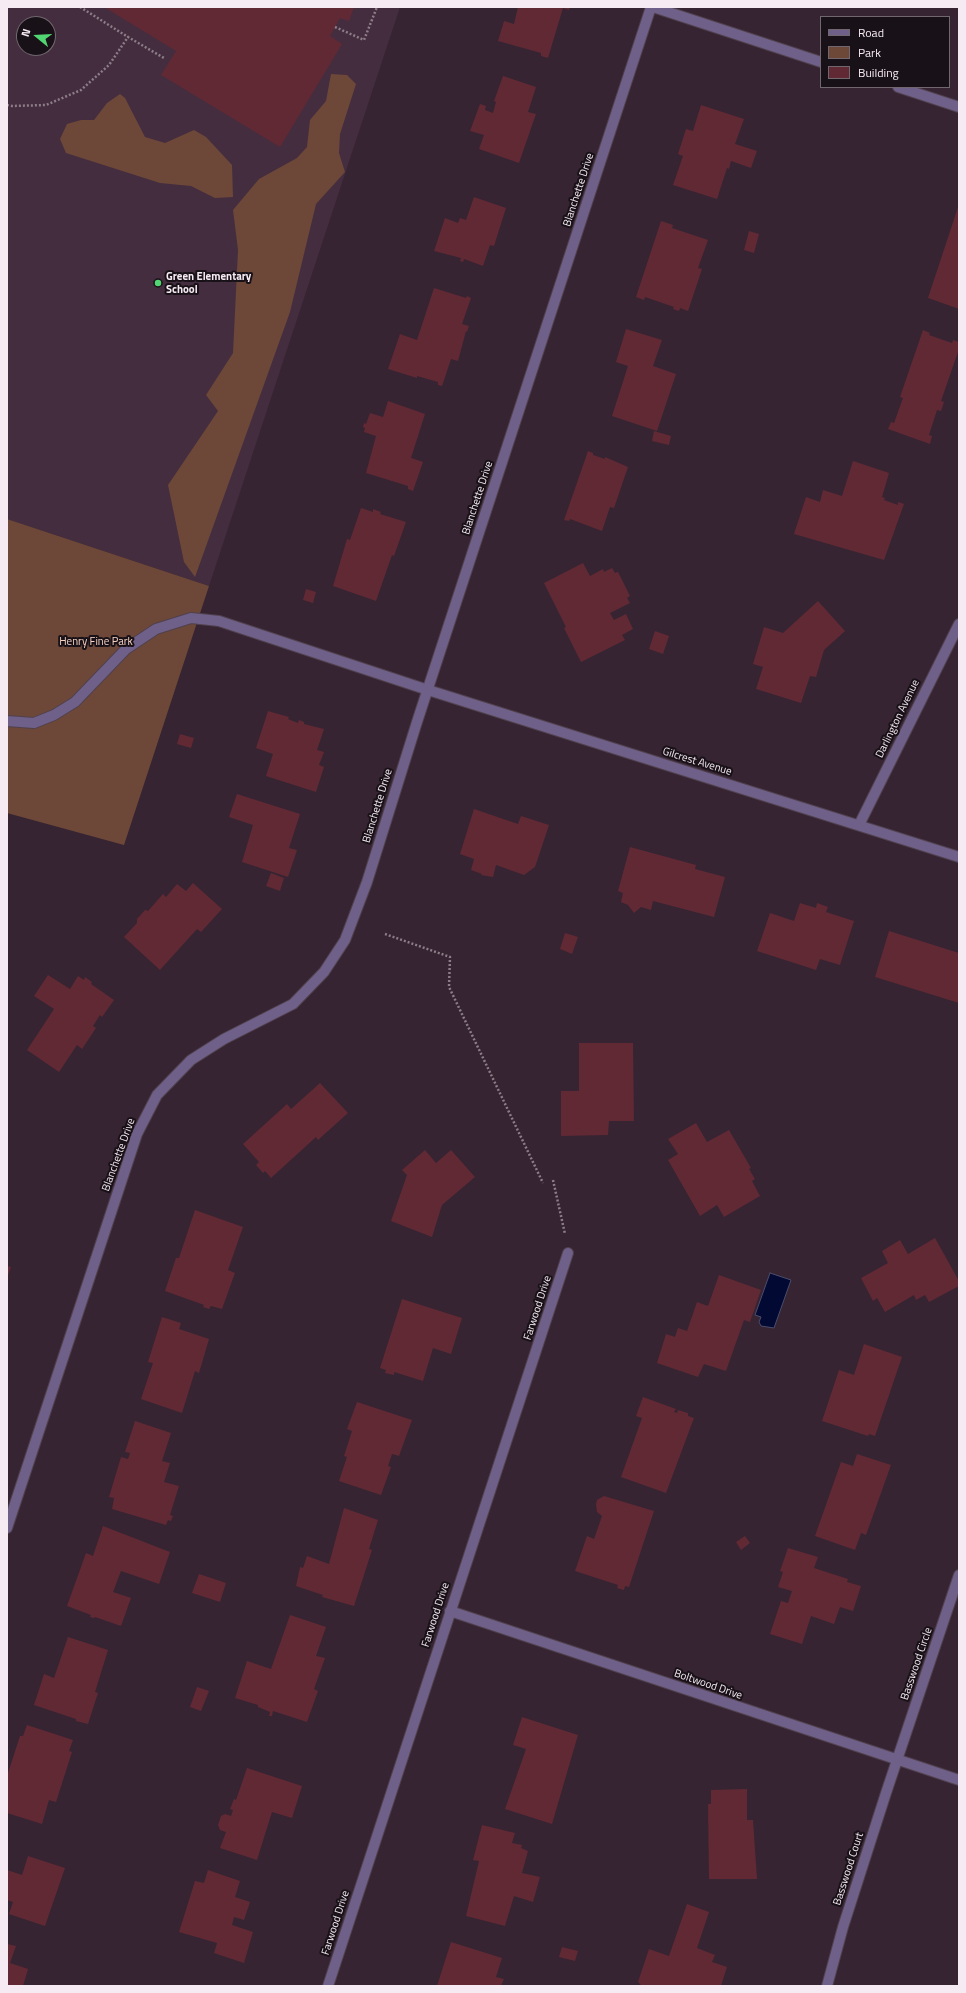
<!DOCTYPE html>
<html>
<head>
<meta charset="utf-8">
<style>
	body { margin:0 }
	#map { position:relative; width:966px; height:1993px; overflow:hidden; background:#362432; font-family:"Titillium Web",sans-serif }
	canvas { display:block }
	.frame { position:absolute; inset:0; border:8px solid #f6eaf3; pointer-events:none }
	.legend { position:absolute; left:820px; top:16px; width:130px; height:72px; box-sizing:border-box; background:#181117; border:1px solid #71686f; margin:0; padding:5px 7px; list-style:none; font-size:12px; color:#f6eaf3 }
	.legend li { display:flex; align-items:center; gap:8px; height:20px }
	.legend b { width:20px; border:1px solid #71686f }
	.north { position:absolute; left:16px; top:16px; width:40px; height:40px; box-sizing:border-box; background:#181117; border:1px solid #71686f; border-radius:50%; rotate:288deg; font-size:11px; font-weight:700; line-height:16px; text-align:center; color:#f6eaf3 }
	.north::after { content:''; display:block; margin:auto; width:14px; height:18px; background:#52d673; clip-path:polygon(50% 0,100% 100%,50% 72%,0 100%) }
</style>
</head>
<body>
<div id="map">
<canvas width="966" height="1993"></canvas>
<div class="frame"></div>
<ul class="legend">
<li><b style="height:5px;background:#6e6088"></b>Road</li>
<li><b style="height:11px;background:#6d4838"></b>Park</li>
<li><b style="height:11px;background:#612934"></b>Building</li>
</ul>
<div class="north">N</div>
</div>
<script>
const ctx = document.querySelector('canvas').getContext('2d');
ctx.lineJoin = 'round';
function fill(path, color) {
  ctx.fillStyle = color;
  ctx.fill(path, 'evenodd');
}
function shape(rows) {
  const path = new Path2D();
  for (const r of rows) {
    path.moveTo(r[0], r[1]);
    for (let i = 2; i < r.length; i += 2) path.lineTo(r[i], r[i + 1]);
  }
  return path;
}
function trace(path, color, width, dash) {
  ctx.strokeStyle = color;
  ctx.lineWidth = width;
  ctx.lineCap = dash ? 'butt' : 'round';
  ctx.setLineDash(dash || []);
  ctx.stroke(path);
}
function write(font, color, halo, rows, align = 'center') {
  ctx.font = font + ' "Titillium Web",sans-serif';
  ctx.lineWidth = 4;
  ctx.setLineDash([]);
  ctx.textBaseline = 'middle';
  ctx.strokeStyle = halo;
  ctx.fillStyle = color;
  for (const [text, x, y, turn = 0] of rows) {
    ctx.save();
    ctx.translate(x, y);
    ctx.rotate((+turn || 0) * Math.PI / 180);
    ctx.textAlign = isNaN(turn) ? turn : align;
    if (halo) ctx.strokeText(text, 0, 0);
    ctx.fillText(text, 0, 0);
    ctx.restore();
  }
}
fill(shape([
	[7,7,400,7,209,586,7,519],
	[24,24,48,24,48,48,24,48]
]), '#442d3f');
fill(shape([
	[331,74,347,75,356,84,340,134,339,153,345,172,316,204,290,312,195,577,184,562,168,485,218,411,206,395,233,353,238,250,233,210,259,179,297,158,307,147,310,120,326,101],
	[120,94,125,98,145,137,165,143,194,130,206,137,232,165,233,197,215,198,191,186,160,183,66,153,60,139,67,124,81,120,94,120,107,103],
	[7,519,209,586,124,845,7,813]
]), '#6d4838');
const water = shape([
	[770,1273,791,1280,774,1328,761,1326,759,1322,761,1317,755,1315,770,1273]
]);
fill(water, '#020a34');
trace(water, '#4b4d6d', 1);
fill(shape([
	[104,7,354,7,349,21,340,18,330,36,342,44,280,147,161,75,176,51],
	[518,7,570,7,569,10,563,8,548,58,541,56,541,53,498,41,504,21,514,24],
	[503,76,536,87,528,112,536,114,519,163,479,149,484,135,470,131,480,104,486,106,485,110,493,113,496,102,494,101],
	[701,105,744,119,735,144,757,151,751,168,731,161,729,169,727,168,717,199,673,185,683,156,678,154,686,129,693,131],
	[474,197,506,208,494,246,490,245,483,266,464,259,463,262,460,261,461,258,434,251,445,218,458,223,460,218,466,220],
	[959,204,959,309,928,298],
	[661,221,673,225,672,228,708,240,698,268,702,269,688,311,680,308,679,311,673,309,674,307,645,297,644,300,636,297],
	[749,231,759,234,754,253,744,250],
	[434,288,466,298,467,296,471,298,462,324,469,326,467,332,466,331,458,361,451,359,442,386,438,385,438,382,417,376,417,378,388,369,400,334,417,340],
	[626,329,662,340,653,366,676,374,657,431,612,416,628,366,616,362],
	[923,330,930,333,929,335,952,343,953,340,959,342,959,349,941,401,944,402,941,411,937,410,929,435,932,436,930,444,888,429,891,422,894,423,903,398,900,397],
	[388,401,425,414,411,458,423,462,413,491,408,489,408,486,366,473,376,436,364,432,365,428,363,427,364,423,366,424,370,413,383,417],
	[654,431,671,436,669,445,652,441],
	[588,451,593,453,593,455,605,459,605,457,628,467,614,508,610,507,602,531,570,519,569,521,564,520],
	[853,461,889,473,882,497,885,498,884,500,898,505,898,502,904,504,884,560,794,534,806,497,820,502,823,490,842,496],
	[361,508,373,512,373,509,381,512,380,514,406,522,394,556,392,555,376,601,333,586,347,539,350,540],
	[583,563,590,576,603,569,604,572,612,568,615,573,618,572,630,596,627,598,630,603,610,613,614,620,626,614,633,629,622,635,625,640,581,662,564,628,566,627,544,583],
	[306,589,316,592,313,603,303,600],
	[818,601,845,631,824,650,816,677,810,676,801,703,756,689,763,667,753,664,764,627,783,633],
	[655,631,669,636,663,654,649,649],
	[268,711,289,717,288,719,298,723,299,720,304,722,304,724,324,729,317,750,324,752,319,765,324,767,316,792,266,776,273,754,256,748],
	[180,734,194,738,191,748,177,744],
	[237,794,300,814,289,848,297,850,288,877,242,862,253,825,229,817],
	[474,809,518,824,521,816,549,825,535,867,524,875,496,865,493,877,481,875,482,874,471,870,474,859,460,854],
	[630,847,696,865,695,869,725,877,714,917,653,901,651,910,641,907,634,913,628,905,621,902,623,893,618,891],
	[271,873,284,878,280,891,266,886],
	[193,883,222,909,201,932,197,929,160,970,124,937,137,923,137,919,145,910,148,911,163,894,166,897,177,884,186,891],
	[800,903,816,908,817,903,828,907,826,912,854,921,840,965,820,959,816,970,757,951,770,913,794,921],
	[889,931,959,953,959,1003,875,977],
	[565,933,578,937,572,954,560,949],
	[48,975,70,989,78,976,84,980,85,977,92,982,91,984,114,1000,102,1017,100,1015,93,1026,96,1028,82,1049,77,1045,59,1072,27,1050,54,1009,34,996],
	[579,1043,633,1043,634,1121,609,1121,608,1135,561,1136,561,1091,579,1091],
	[320,1083,348,1113,318,1140,316,1137,271,1178,265,1171,263,1173,256,1165,259,1162,243,1144,287,1104,291,1109],
	[696,1123,707,1142,729,1130,751,1168,749,1169,755,1179,752,1181,760,1196,724,1217,717,1205,700,1216,668,1160,678,1154,668,1139],
	[425,1150,436,1163,451,1150,475,1177,442,1205,432,1237,391,1221,407,1175,402,1170],
	[195,1210,243,1227,228,1270,235,1273,222,1309,211,1306,209,1309,203,1307,204,1305,165,1291,176,1258,179,1258],
	[935,1238,959,1281,959,1286,929,1302,925,1295,916,1300,914,1295,885,1312,877,1298,873,1301,861,1278,888,1263,882,1251,900,1240,908,1254],
	[7,1266,11,1267,7,1278],
	[719,1275,761,1290,750,1322,744,1320,726,1371,704,1364,698,1377,657,1363,666,1334,675,1337,678,1328,687,1331,697,1302,708,1306],
	[402,1299,462,1318,451,1354,433,1348,423,1381,394,1372,394,1375,385,1373,386,1370,380,1368],
	[162,1317,181,1323,179,1329,209,1339,199,1373,195,1371,182,1413,141,1399,153,1363,148,1362],
	[864,1344,902,1357,875,1436,869,1434,868,1436,822,1421,839,1370,854,1375],
	[643,1397,676,1409,674,1412,677,1413,678,1410,688,1413,688,1416,694,1418,666,1493,621,1477,642,1418,636,1416],
	[357,1402,412,1420,399,1456,392,1454,388,1466,391,1467,381,1495,339,1481,347,1457,344,1456,352,1431,347,1429],
	[135,1421,171,1433,162,1461,170,1463,164,1482,179,1486,170,1515,173,1516,171,1521,168,1520,166,1525,112,1509,114,1498,109,1497,121,1457,128,1459,130,1453,125,1452],
	[857,1454,891,1465,866,1535,861,1533,855,1550,815,1536,841,1462,853,1466],
	[604,1496,654,1511,629,1587,625,1586,624,1590,617,1588,618,1585,575,1571,587,1536,594,1539,602,1516,597,1512,596,1504,597,1500],
	[344,1508,378,1520,369,1549,372,1550,354,1606,322,1597,323,1595,296,1586,300,1567,303,1568,307,1556,329,1564],
	[103,1526,170,1552,159,1584,121,1571,113,1592,131,1598,121,1626,95,1617,94,1618,90,1617,91,1615,67,1606,86,1553,93,1556],
	[745,1536,750,1543,741,1550,736,1542],
	[788,1548,818,1557,814,1568,848,1579,847,1582,861,1586,853,1611,840,1607,834,1624,811,1616,802,1644,770,1634,781,1601,788,1603,792,1591,778,1587,783,1572,780,1571],
	[199,1574,226,1583,220,1602,192,1593],
	[290,1615,326,1627,316,1656,325,1658,314,1689,318,1691,307,1722,273,1711,272,1716,269,1716,270,1712,258,1707,258,1705,235,1698,247,1661,271,1669],
	[68,1637,108,1650,95,1692,98,1693,88,1724,76,1721,76,1719,34,1705,44,1674,54,1678],
	[197,1687,209,1691,201,1711,190,1707],
	[522,1717,578,1735,552,1824,505,1809,526,1749,513,1745],
	[27,1725,73,1740,69,1751,72,1752,56,1802,49,1800,42,1824,7,1813,7,1776,20,1736,23,1736],
	[247,1768,302,1786,292,1818,272,1812,257,1860,220,1848,226,1832,220,1830,218,1825,221,1816,225,1814,231,1816,233,1810,230,1809,234,1799,236,1800],
	[747,1789,747,1820,753,1820,757,1879,709,1879,708,1804,711,1804,711,1790],
	[482,1825,515,1833,512,1843,522,1845,521,1848,528,1851,522,1873,540,1877,533,1902,514,1896,505,1926,466,1916,479,1861,473,1860],
	[28,1856,65,1868,45,1926,9,1914,13,1902,7,1900,7,1870,22,1875],
	[208,1870,240,1881,235,1897,250,1902,244,1920,234,1917,232,1925,253,1932,244,1963,214,1953,217,1943,179,1932,195,1881,204,1883],
	[687,1904,709,1912,697,1948,715,1955,712,1962,727,1967,721,1986,642,1986,638,1982,649,1949,669,1956],
	[451,1942,502,1958,496,1977,504,1979,501,1986,437,1986],
	[7,1944,16,1946,10,1963,28,1969,23,1986,7,1986],
	[562,1947,578,1951,575,1961,559,1957]
]), '#612934');
const lane = shape([
	[7,721,34,723,54,715,75,702,126,649,156,629,191,618,219,621,428,690]
]);
const street = shape([
	[653,7,821,62],
	[898,87,959,107],
	[428,690,959,857],
	[859,825,959,624],
	[7,1528,137,1134,157,1095,191,1060,224,1039,293,1004,324,972,345,940,367,882,417,722,651,7],
	[450,1611,959,1780],
	[328,1986,568,1253],
	[827,1986,843,1927,886,1793,959,1575]
]);
trace(lane, '#51404d', 12);
trace(street, '#51404d', 12);
trace(shape([
	[80,7,128,37],
	[335,27,364,40,377,7],
	[7,105,12,106,46,105,81,90,109,65,128,37,164,58],
	[385,934,450,957,449,987,543,1183],
	[553,1180,565,1234]
]), '#8c7d88', 2.5, [2, 2]);
trace(lane, '#6e6088', 10);
trace(street, '#6e6088', 10);
for (const [x, y, r, color] of [
	[158,283,4,"#52d673"]
]) {
  const dot = new Path2D();
  dot.arc(x, y, r, 0, 2 * Math.PI);
  ctx.fillStyle = color;
  ctx.fill(dot);
  trace(dot, '#181117', 1.5);
}
write('11px', '#f6eaf3', '#181117', [
	["Blanchette Drive",579,190,-72],
	["Blanchette Drive",478,498,-72],
	["Darlington Avenue",898,719,-64],
	["Gilcrest Avenue",697,762,17],
	["Blanchette Drive",378,806,-73],
	["Blanchette Drive",119,1155,-70],
	["Farwood Drive",538,1308,-72],
	["Farwood Drive",436,1615,-72],
	["Basswood Circle",917,1664,-71],
	["Boltwood Drive",708,1685,19],
	["Basswood Court",849,1869,-72],
	["Farwood Drive",336,1923,-72]
]);
write('bold 11px', '#f6eaf3', '#181117', [
	["Green Elementary",166,277],
	["School",166,290]
], 'left');
write('11px', '#f6d3c4', '#181117', [
	["Henry Fine Park",96,642]
]);
</script>
</body>
</html>
